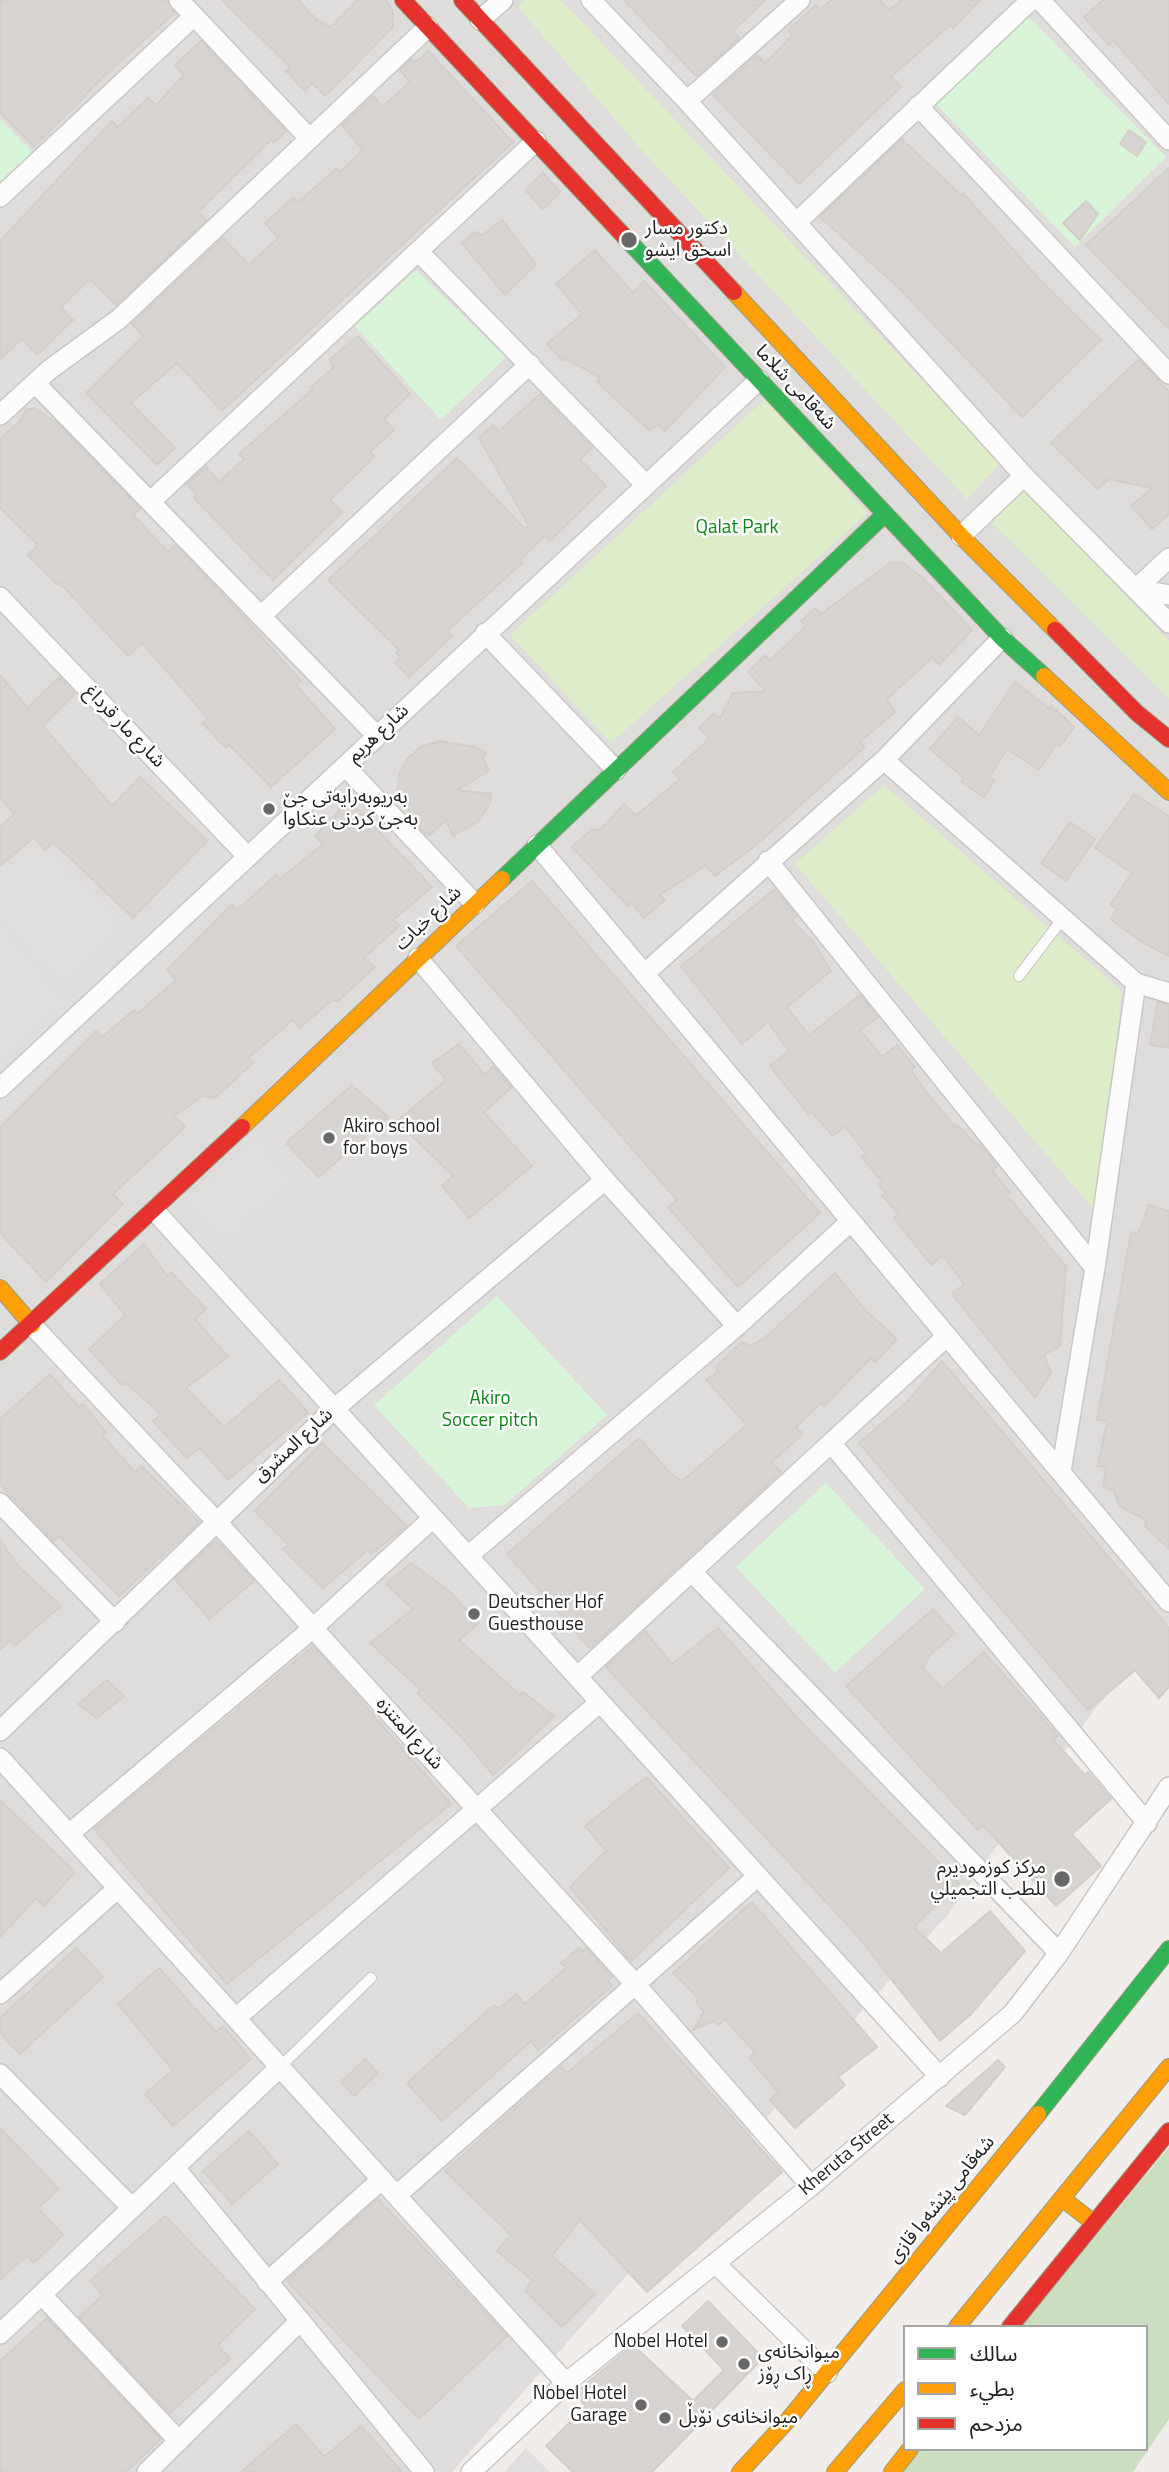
<!DOCTYPE html>
<html>
<head>
<meta charset="utf-8">
<style>
	body { margin:0 }
	#map { position:relative; width:1169px; height:2472px; overflow:hidden; background:#f0edea; font-family:"Titillium Web","Noto Sans Arabic",sans-serif }
	canvas { display:block }
	.legend { position:absolute; left:903px; top:2325px; width:245px; height:126px; box-sizing:border-box; background:#fff; border:2px solid #a6a6a6; margin:0; padding:9px 12px; list-style:none; font-size:21px; color:#212121 }
	.legend li { display:flex; align-items:center; gap:14px; height:35px }
	.legend b { width:35px; border:2px solid #a6a6a6 }
</style>
</head>
<body>
<div id="map">
<canvas width="1169" height="2472"></canvas>
<ul class="legend">
<li><b style="height:9px;background:#30b455"></b>سالك</li>
<li><b style="height:9px;background:#ff9f0a"></b>بطيء</li>
<li><b style="height:9px;background:#e5322d"></b>مزدحم</li>
</ul>
</div>
<script>
const ctx = document.querySelector('canvas').getContext('2d');
ctx.lineJoin = 'round';
function fill(path, color) {
  ctx.fillStyle = color;
  ctx.fill(path, 'evenodd');
}
function shape(rows) {
  const path = new Path2D();
  for (const r of rows) {
    path.moveTo(r[0], r[1]);
    for (let i = 2; i < r.length; i += 2) path.lineTo(r[i], r[i + 1]);
  }
  return path;
}
function trace(path, color, width, dash) {
  ctx.strokeStyle = color;
  ctx.lineWidth = width;
  ctx.lineCap = dash ? 'butt' : 'round';
  ctx.setLineDash(dash || []);
  ctx.stroke(path);
}
function write(font, color, halo, rows, align = 'center') {
  ctx.font = font + ' "Titillium Web","Noto Sans Arabic",sans-serif';
  ctx.lineWidth = 5;
  ctx.setLineDash([]);
  ctx.textBaseline = 'middle';
  ctx.strokeStyle = halo;
  ctx.fillStyle = color;
  for (const [text, x, y, turn = 0] of rows) {
    ctx.save();
    ctx.translate(x, y);
    ctx.rotate((+turn || 0) * Math.PI / 180);
    ctx.textAlign = isNaN(turn) ? turn : align;
    if (halo) ctx.strokeText(text, 0, 0);
    ctx.fillText(text, 0, 0);
    ctx.restore();
  }
}
fill(shape([
	[0,0,1169,0,1169,1624,1095,1709,949,1913,452,2472,0,2472]
]), '#dfdddb');
fill(shape([
	[525,0,561,0,1001,463,967,499,638,146,518,7],
	[765,399,868,513,611,743,510,635],
	[1022,487,1169,641,1169,699,987,518],
	[884,785,1122,991,1096,1212,795,864]
]), '#ddecc9');
fill(shape([
	[1169,2147,1169,2419,1133,2472,902,2472,920,2449,1146,2449,1146,2327,1021,2327]
]), '#cbdec0');
fill(shape([
	[1027,15,1166,157,1075,247,936,104],
	[0,119,32,152,0,185],
	[416,270,506,357,441,420,355,326],
	[497,1296,607,1415,505,1505,469,1508,374,1405],
	[826,1483,925,1589,835,1673,736,1567]
]), '#d9f5d8');
fill(shape([
	[11,816,119,926,61,985,0,917,0,825],
	[0,926,65,1001,0,1060],
	[255,1137,290,1180,222,1242,189,1200],
	[526,2448,550,2472,504,2472]
]), '#e0dedd');
const building = shape([
	[0,0,167,0,175,13,107,73,34,147,0,113,0,0],
	[222,0,298,0,317,20,330,27,357,0,387,0,393,13,393,27,325,96,312,83,305,91,286,71,290,67,222,0],
	[624,0,765,0,733,31,739,38,696,76,624,0],
	[831,0,880,0,889,10,902,0,980,0,953,28,950,25,891,77,901,87,799,184,713,95,757,55,765,63,793,35,788,30,816,5,821,9,831,0],
	[1103,0,1169,0,1169,104,1114,41,1109,45,1084,17,1103,0],
	[201,41,286,131,274,143,271,140,199,211,206,220,116,305,90,279,61,307,73,320,37,355,22,339,0,359,0,241,112,121,118,127,148,98,156,105,184,75,175,65,201,41],
	[428,51,513,142,222,411,177,363,131,403,175,448,157,465,86,393,143,336,132,324,223,238,249,265,278,238,265,223,294,197,297,203,337,168,340,172,363,150,342,125,374,96,382,107,410,82,400,70,412,59,416,62,428,51],
	[1129,130,1146,142,1137,156,1120,144,1129,130],
	[902,139,961,195,963,193,1040,280,1101,340,1022,417,899,288,820,217,902,139],
	[1169,168,1169,329,1086,245,1169,168],
	[543,173,560,192,543,209,525,190,543,173],
	[1086,201,1098,214,1080,240,1063,223,1086,201],
	[502,220,536,264,505,295,462,243,475,232,483,235,502,220],
	[595,250,633,293,644,281,725,367,665,431,658,424,650,431,597,382,601,378,566,359,563,361,547,344,582,314,556,284,595,250],
	[358,336,410,394,384,419,394,430,370,452,374,457,330,500,342,512,273,580,194,498,197,495,187,484,206,467,219,482,244,459,239,454,313,389,311,387,333,368,330,359,358,336],
	[1139,359,1169,392,1169,514,1152,529,1131,506,1152,488,1109,479,1098,489,1051,443,1139,359],
	[540,394,592,448,580,459,606,486,550,541,545,536,520,560,522,563,447,631,452,636,409,677,395,663,401,658,396,653,399,650,328,580,457,458,525,529,529,526,479,438,493,425,499,431,540,394],
	[34,408,56,422,140,509,133,515,168,552,175,545,240,613,301,681,296,685,335,729,271,787,229,745,226,748,202,723,208,718,142,643,128,656,60,583,58,585,28,555,38,545,0,508,0,439,21,420,25,410,34,408],
	[890,563,903,563,923,578,972,630,939,665,933,657,887,699,895,712,860,742,865,747,755,846,715,876,706,865,660,895,665,900,644,918,632,903,628,906,572,847,592,829,600,830,624,804,636,815,666,791,680,779,673,772,710,738,699,728,714,713,720,718,733,693,766,691,748,672,765,655,770,660,806,626,801,621,815,608,821,614,890,563],
	[0,675,28,708,59,677,75,694,43,726,112,806,140,777,207,841,133,918,53,842,45,850,34,837,0,866,0,827,14,814,0,797,0,675],
	[1015,682,1050,709,1051,706,1074,727,1060,747,1056,744,1039,770,1007,749,990,776,995,780,984,797,961,782,964,778,930,749,958,717,979,735,1015,682],
	[440,741,476,747,486,753,483,757,489,771,457,790,491,794,490,804,479,821,453,836,446,820,430,835,425,833,412,819,401,793,397,793,399,774,408,758,422,746,440,741],
	[1134,794,1169,816,1169,956,1142,942,1110,919,1117,909,1110,905,1132,873,1095,848,1134,794],
	[349,800,432,887,393,920,400,925,364,958,375,967,337,1002,333,999,300,1028,293,1020,248,1058,253,1063,215,1098,203,1096,174,1116,185,1127,113,1194,123,1204,46,1282,0,1233,0,1127,96,1031,102,1037,134,1010,137,1014,176,980,167,970,232,904,237,910,276,875,280,879,323,844,315,836,349,800],
	[1070,822,1095,839,1066,881,1041,863,1070,822],
	[532,881,820,1213,738,1287,668,1207,677,1200,456,946,532,881],
	[775,889,796,916,791,920,813,942,831,971,787,1007,809,1035,860,995,878,1017,860,1030,882,1057,897,1045,915,1067,911,1070,926,1092,955,1127,957,1125,978,1146,980,1144,997,1166,992,1170,1010,1193,1007,1195,1066,1267,1060,1346,1044,1355,1051,1373,1035,1398,952,1294,964,1284,943,1255,931,1265,894,1218,898,1214,882,1195,885,1193,879,1184,882,1182,862,1157,866,1154,845,1126,833,1136,811,1111,808,1114,770,1066,789,1051,768,1022,742,1044,681,966,775,889],
	[1158,1002,1169,1005,1169,1048,1150,1045,1158,1002],
	[459,1044,485,1075,493,1066,511,1088,484,1112,532,1166,469,1218,442,1186,453,1176,397,1121,446,1080,432,1063,459,1044],
	[352,1085,388,1117,319,1177,286,1143,352,1085],
	[1149,1205,1169,1211,1169,1549,1145,1526,1146,1520,1119,1506,1114,1491,1103,1486,1106,1467,1098,1466,1107,1421,1097,1420,1131,1232,1138,1234,1149,1205],
	[144,1244,167,1276,171,1272,206,1309,195,1319,228,1357,186,1388,224,1427,279,1380,308,1412,228,1480,200,1448,187,1458,153,1421,161,1414,126,1383,123,1386,89,1349,125,1315,100,1284,144,1244],
	[835,1273,864,1309,897,1339,875,1362,871,1358,824,1406,821,1403,796,1427,803,1434,772,1462,781,1472,590,1648,507,1554,639,1438,670,1473,682,1481,747,1425,706,1380,718,1371,716,1367,742,1342,751,1346,767,1336,835,1273],
	[942,1361,1169,1628,1169,1687,1159,1698,1135,1670,1088,1710,859,1443,907,1402,942,1361],
	[50,1374,79,1407,83,1404,106,1432,102,1435,135,1472,141,1466,199,1522,119,1596,59,1536,54,1541,0,1484,0,1419,50,1374],
	[322,1443,407,1526,371,1554,368,1550,323,1588,283,1549,289,1545,255,1511,322,1443],
	[0,1540,19,1567,61,1606,15,1645,10,1640,0,1650,0,1540],
	[216,1540,254,1581,209,1619,175,1579,216,1540],
	[411,1563,448,1590,479,1623,459,1640,520,1695,523,1692,554,1716,493,1775,467,1743,417,1693,421,1690,370,1643,413,1609,386,1584,411,1563],
	[933,1609,955,1633,930,1655,923,1668,942,1689,984,1652,1058,1736,1053,1740,1085,1775,1088,1772,1111,1799,1072,1834,1101,1866,1056,1906,983,1825,978,1830,846,1686,933,1609],
	[718,1628,801,1722,959,1883,914,1927,941,1953,990,1911,1025,1951,971,2014,940,2041,855,1933,606,1667,645,1631,672,1664,718,1628],
	[313,1646,451,1804,227,1984,94,1829,313,1646],
	[107,1680,124,1696,97,1718,78,1704,107,1680],
	[646,1777,729,1868,631,1961,570,1887,606,1851,585,1826,646,1777],
	[0,1800,75,1872,44,1906,36,1898,0,1937,0,1800],
	[752,1902,877,2047,838,2077,845,2085,795,2128,770,2100,778,2092,749,2058,755,2053,725,2019,718,2025,714,2021,693,2030,704,2012,696,2002,699,1999,673,1973,752,1902],
	[76,1948,103,1977,20,2054,0,2033,0,2018,76,1948],
	[579,1948,582,1952,586,1948,612,1977,608,1981,612,1986,538,2050,531,2041,442,2121,407,2083,494,2005,499,2009,516,1994,525,2004,566,1968,561,1963,579,1948],
	[159,1968,216,2032,223,2026,251,2059,173,2126,145,2094,173,2070,118,2004,159,1968],
	[638,2013,782,2172,647,2292,580,2220,552,2256,595,2294,562,2327,525,2291,532,2280,497,2251,511,2235,445,2171,561,2067,567,2073,638,2013],
	[365,2059,378,2073,354,2096,341,2082,365,2059],
	[998,2060,1005,2067,965,2115,946,2106,998,2060],
	[0,2128,59,2189,38,2208,63,2235,34,2263,27,2255,0,2280,0,2128],
	[249,2131,278,2164,232,2204,203,2171,249,2131],
	[378,2199,507,2336,419,2419,287,2281,378,2199],
	[165,2216,255,2309,218,2345,230,2359,170,2413,79,2317,103,2295,90,2281,165,2216],
	[708,2301,763,2358,652,2472,573,2472,546,2446,586,2406,574,2394,633,2345,693,2401,724,2370,682,2326,708,2301],
	[47,2318,161,2439,126,2472,0,2472,0,2361,47,2318],
	[296,2424,324,2457,361,2426,402,2472,241,2472,296,2424]
]);
fill(building, '#d7d4d1');
trace(building, '#d3cfcb', 2);
const lane = shape([
	[1019,976,1063,918],
	[280,2067,371,1978]
]);
const street = shape([
	[179,0,310,139],
	[591,0,687,101,1024,476,1169,623],
	[1040,0,1169,140],
	[480,20,503,0],
	[687,101,800,0],
	[918,106,1169,374],
	[0,197,194,16],
	[797,222,1031,0],
	[419,252,646,485],
	[35,383,377,736],
	[0,415,49,370,119,319,428,27],
	[150,502,536,141],
	[961,536,1024,476],
	[1169,558,1136,589,1169,595],
	[0,597,248,857],
	[261,616,530,364],
	[485,633,616,770],
	[884,760,1136,983,1169,993],
	[345,766,475,904],
	[537,845,1169,1602],
	[768,861,1095,1268],
	[418,958,605,1180,737,1326],
	[644,974,884,760,1002,638],
	[0,1088,759,380],
	[155,1211,940,2077],
	[32,1325,216,1521,636,1985,811,2186],
	[832,1444,1147,1823],
	[1061,1472,1095,1268,1136,983],
	[0,1503,115,1622],
	[468,1556,737,1326,851,1221],
	[692,1572,1059,1953],
	[577,1677,947,1336],
	[0,1731,334,1409,605,1180],
	[0,1758,566,2383],
	[69,1834,313,1628,433,1518],
	[0,1994,118,1888],
	[236,2018,600,1702],
	[0,2074,132,2208],
	[176,2169,424,2472],
	[397,2195,758,1876],
	[715,2263,827,2373],
	[267,2282,382,2179],
	[42,2295,179,2441],
	[0,2334,280,2067],
	[147,2472,300,2321],
	[471,2472,566,2383,811,2186,1013,2013,1059,1953,1169,1787]
]);
const fast = shape([
	[623,235,1002,638,1044,676],
	[502,879,885,514],
	[1038,2114,1169,1949]
]);
const slow = shape([
	[734,292,961,536,1055,630],
	[1044,676,1169,792],
	[242,1127,502,879],
	[0,1288,32,1325],
	[1063,2199,1094,2223],
	[957,2327,1169,2067],
	[740,2472,789,2419,1038,2114],
	[835,2472,905,2390],
	[892,2472,910,2449]
]);
const jam = shape([
	[403,0,623,235],
	[462,0,734,292],
	[1055,630,1137,713,1169,739],
	[0,1352,242,1127],
	[1010,2327,1169,2131]
]);
trace(lane, '#c8c7c6', 12);
trace(street, '#c8c7c6', 22);
trace(fast, '#999a81', 18);
trace(slow, '#999a81', 18);
trace(jam, '#999a81', 18);
trace(lane, '#fdfcfc', 10);
trace(street, '#fdfcfc', 19);
trace(fast, '#30b455', 16);
trace(slow, '#ff9f0a', 16);
trace(jam, '#e5322d', 16);
for (const [x, y, r, color] of [
	[629,240,9,"#696867"],
	[269,809,7,"#696867"],
	[329,1138,7,"#696867"],
	[474,1614,7,"#696867"],
	[1062,1879,9,"#696867"],
	[722,2342,7,"#696867"],
	[744,2364,7,"#696867"],
	[641,2405,7,"#696867"],
	[665,2418,7,"#696867"]
]) {
  const dot = new Path2D();
  dot.arc(x, y, r, 0, 2 * Math.PI);
  ctx.fillStyle = color;
  ctx.fill(dot);
  trace(dot, '#fff', 2.5);
}
write('19px', '#212121', '#fff', [
	["دكتور مسار",645,229],
	["اسحق ايشو",645,251],
	["بەریوبەرایەتی جێ",283,798],
	["بەجێ کردنی عنکاوا",283,820],
	["Akiro school",343,1127],
	["for boys",343,1149],
	["Deutscher Hof",488,1603],
	["Guesthouse",488,1625],
	["مركز كوزموديرم",1046,1868,"right"],
	["للطب التجميلي",1046,1890,"right"],
	["Nobel Hotel",708,2342,"right"],
	["میوانخانەی",758,2353],
	["ڕاک ڕۆز",758,2375],
	["Nobel Hotel",627,2394,"right"],
	["Garage",627,2416,"right"],
	["میوانخانەی نۆبڵ",679,2418]
], 'left');
write('19px', '#212121', '#fff', [
	["شەقامی شلاما",795,388,47],
	["شارع مار قرداغ",124,727,46],
	["شارع هريم",379,734,-43],
	["شارع خبات",429,919,-44],
	["شارع المشرق",294,1446,-43],
	["شارع المتنزه",409,1734,48],
	["Kheruta Street",847,2155,-40],
	["شەقامی پێشەوا قازی",942,2200,-51]
]);
write('19px', '#0a8513', '#fff', [
	["Qalat Park",737,528],
	["Akiro",490,1399],
	["Soccer pitch",490,1421]
]);
</script>
</body>
</html>
